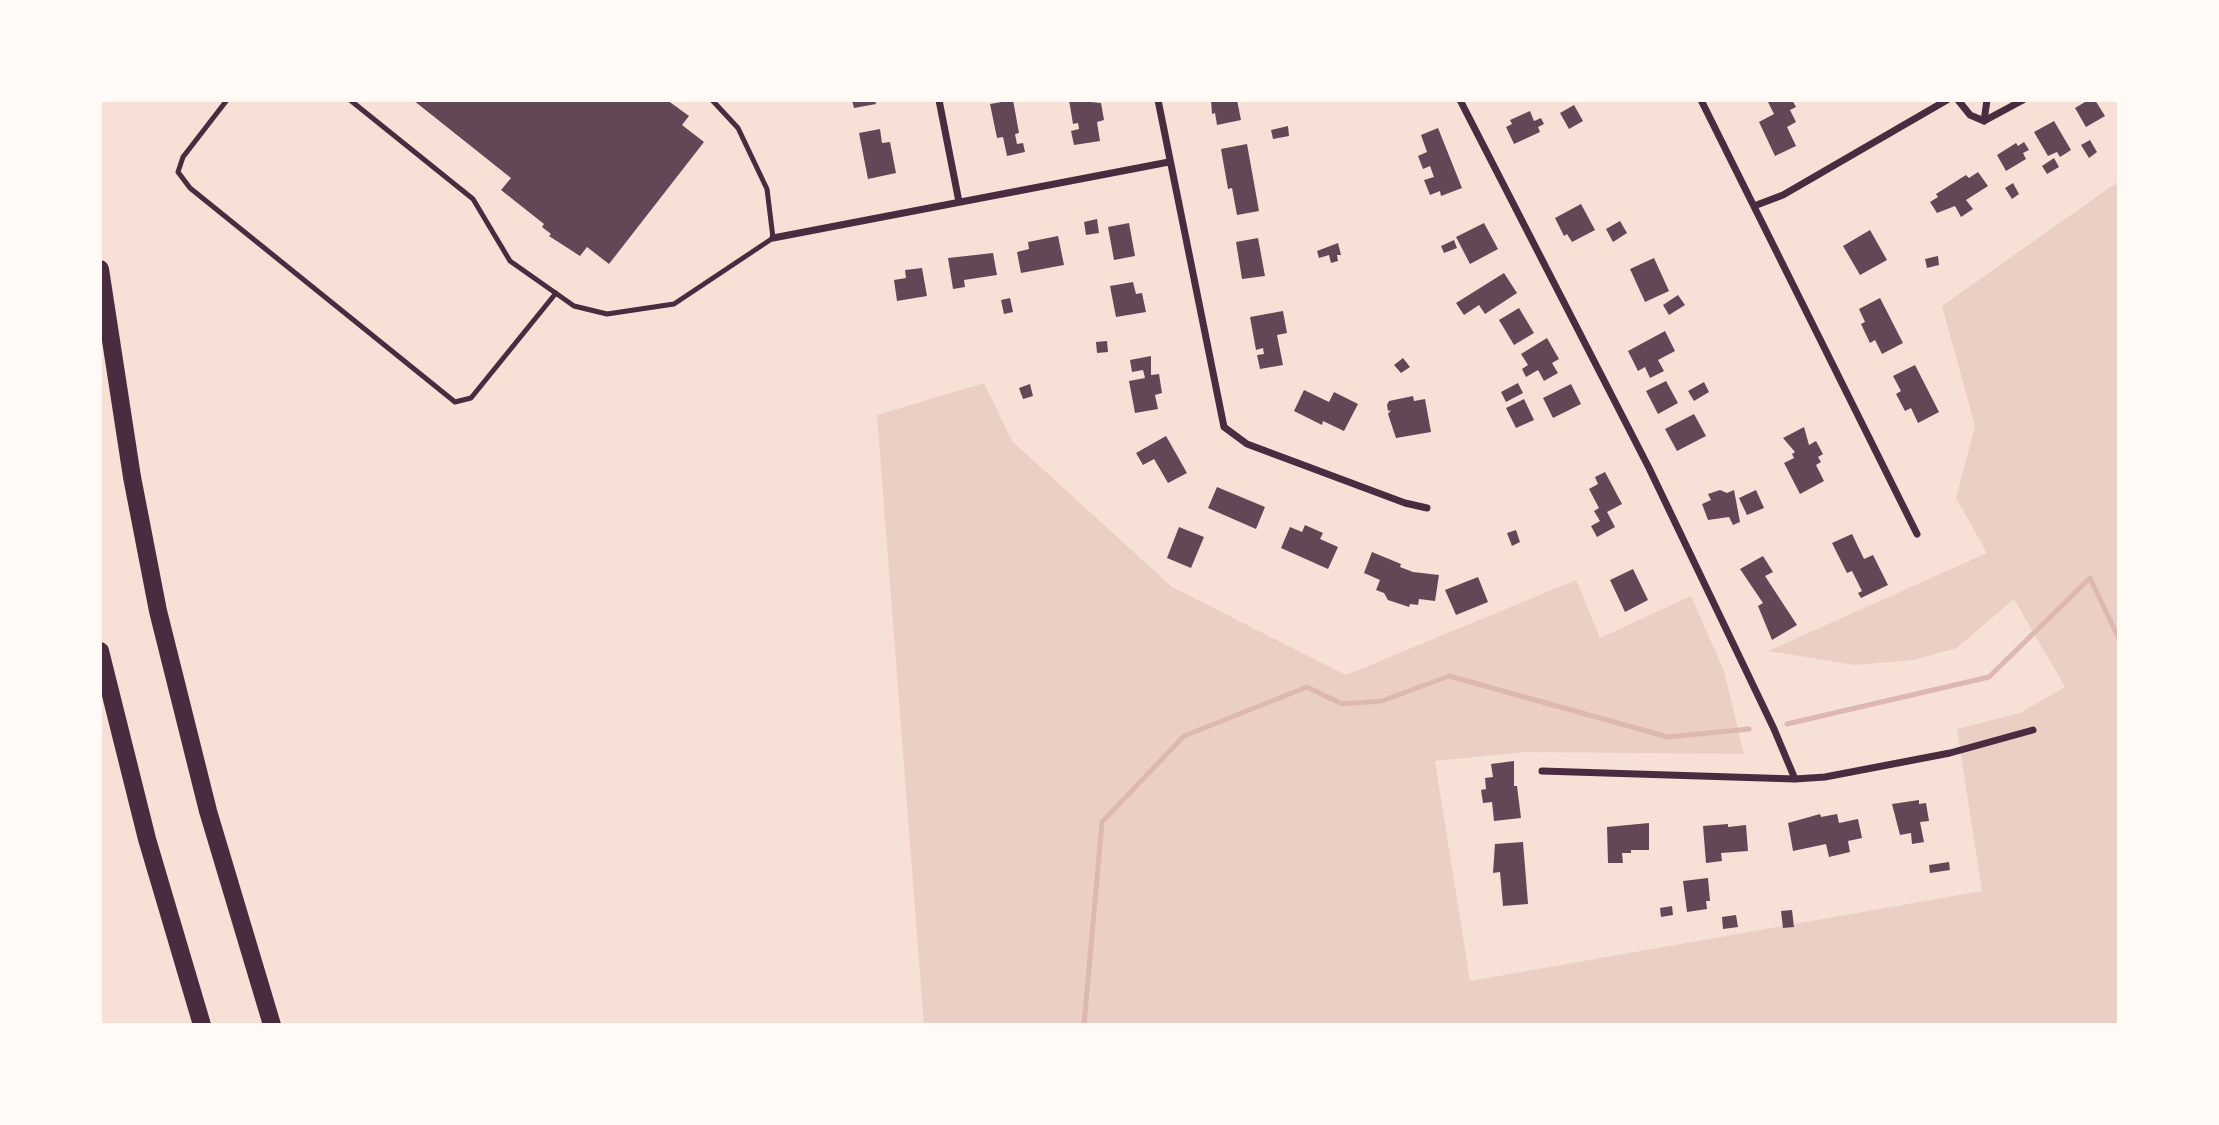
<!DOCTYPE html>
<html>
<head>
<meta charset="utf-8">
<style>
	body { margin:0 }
	#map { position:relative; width:2219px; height:1125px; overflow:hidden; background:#f7e1d7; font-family:Poppins,sans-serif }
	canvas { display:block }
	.frame { position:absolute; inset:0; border:102px solid #fffaf5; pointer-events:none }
</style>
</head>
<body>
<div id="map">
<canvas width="2219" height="1125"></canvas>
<div class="frame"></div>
</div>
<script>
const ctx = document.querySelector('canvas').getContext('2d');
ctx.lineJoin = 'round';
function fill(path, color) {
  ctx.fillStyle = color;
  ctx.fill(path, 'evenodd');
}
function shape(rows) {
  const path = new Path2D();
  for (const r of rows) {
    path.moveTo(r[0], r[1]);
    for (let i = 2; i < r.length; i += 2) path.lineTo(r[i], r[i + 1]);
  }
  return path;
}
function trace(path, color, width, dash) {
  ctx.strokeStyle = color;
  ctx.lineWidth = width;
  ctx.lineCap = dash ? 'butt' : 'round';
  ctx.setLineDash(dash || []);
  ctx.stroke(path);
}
fill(shape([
	[2119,181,2119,1025,924,1025,877,415,984,383,1012,441,1172,587,1346,675,1576,580,1600,638,1691,596,1724,671,1744,754,1526,752,1435,761,1470,981,1982,891,1957,729,2020,713,2065,687,2014,599,1957,648,1913,660,1855,665,1768,651,1987,553,1956,498,1975,426,1942,306]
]), '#ebcfc5');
trace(shape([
	[1787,724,1989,677,2090,578,2119,639],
	[1084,1025,1102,822,1184,736,1307,687,1342,704,1382,701,1449,676,1668,737,1749,729]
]), '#dcb8b0', 5);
fill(shape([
	[413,100,667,100,689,116,682,125,704,142,609,264,587,247,580,256,549,236,551,234,542,227,544,224,501,190,511,178],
	[852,100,875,100,876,104,854,108],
	[1013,100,1019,133,1015,134,1017,144,1023,143,1025,152,1007,156,1003,137,997,138,990,104],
	[1069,100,1101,103,1104,120,1097,122,1100,141,1074,145,1071,131,1079,129,1078,123,1073,124],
	[1211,100,1237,100,1241,120,1217,125,1215,113,1212,114],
	[1767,100,1792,100,1796,107,1790,110,1796,122,1787,127,1796,146,1775,156,1759,122,1774,114],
	[2084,100,2095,100,2105,116,2086,127,2075,108,2085,102],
	[1574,105,1583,121,1569,129,1560,113],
	[1530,111,1534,121,1541,118,1544,124,1538,127,1540,132,1514,144,1506,127,1512,124,1510,120],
	[2054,121,2071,150,2060,157,2057,152,2048,156,2034,132],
	[1288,126,1289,136,1273,139,1271,130],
	[1438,128,1462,188,1441,196,1440,191,1430,195,1424,180,1434,177,1430,166,1423,169,1418,156,1427,152,1421,135],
	[880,129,882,143,890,142,896,173,868,179,859,133],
	[2090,140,2097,152,2089,158,2081,145],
	[2024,142,2029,150,2023,153,2026,159,2006,171,1997,155,2016,143,2018,146],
	[1247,144,1259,211,1237,215,1232,188,1228,189,1221,149],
	[2054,158,2059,167,2047,174,2042,166],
	[1978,172,1988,186,1966,200,1973,209,1961,217,1955,206,1937,213,1930,202,1938,197,1936,194,1966,175,1969,178],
	[2013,183,2019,194,2012,199,2005,188],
	[1581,204,1595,230,1572,242,1567,234,1564,236,1555,218],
	[1097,219,1099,233,1086,235,1084,222],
	[1620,221,1627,233,1613,242,1606,229],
	[1129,223,1135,256,1114,260,1108,227],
	[1484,223,1498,249,1470,264,1456,237],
	[1870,230,1887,260,1860,275,1843,246],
	[1058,236,1064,265,1021,273,1017,252,1029,249,1028,242],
	[1258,238,1265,276,1242,279,1236,242],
	[1454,240,1457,248,1444,253,1441,246],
	[1338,243,1341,255,1337,255,1338,261,1331,263,1329,255,1319,258,1317,251],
	[993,253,997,275,964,280,965,287,953,289,948,258],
	[1938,256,1939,265,1927,268,1925,259],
	[1654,258,1669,291,1645,302,1630,269],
	[922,268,927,296,897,301,894,280,906,278,905,270],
	[1504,273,1517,293,1485,314,1479,305,1464,315,1456,303],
	[1133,282,1136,294,1142,293,1146,312,1116,317,1110,286],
	[1678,295,1685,305,1669,315,1663,305],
	[1010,298,1013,312,1004,314,1001,300],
	[1880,298,1903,343,1882,354,1875,340,1870,343,1861,324,1865,322,1859,309],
	[1519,308,1534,333,1514,345,1499,320],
	[1283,311,1287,333,1277,335,1283,365,1260,369,1257,355,1264,354,1263,348,1256,350,1250,317],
	[1665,331,1675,351,1658,360,1664,371,1650,378,1645,367,1638,371,1628,351],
	[1547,338,1559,359,1552,363,1558,373,1544,381,1538,370,1526,377,1522,369,1528,365,1521,354],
	[1107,341,1108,352,1097,353,1096,342],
	[1151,356,1151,375,1159,374,1162,393,1155,395,1158,409,1135,413,1129,381,1145,378,1143,370,1132,372,1130,360],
	[1403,358,1410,367,1401,373,1394,365],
	[1915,365,1939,412,1918,423,1911,408,1905,411,1896,394,1901,391,1893,376],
	[1666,381,1678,403,1658,414,1646,391],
	[1704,382,1709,392,1694,401,1688,391],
	[1518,383,1523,393,1506,402,1501,392],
	[1030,384,1033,396,1023,399,1019,388],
	[1571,384,1581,404,1553,418,1543,398],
	[1304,390,1329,402,1334,392,1358,404,1344,431,1323,421,1322,425,1294,411],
	[1413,396,1414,401,1425,399,1431,432,1396,438,1388,414,1391,410,1388,411,1387,405,1389,401],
	[1524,399,1534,420,1516,428,1506,408],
	[1694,414,1706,436,1677,451,1665,429],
	[1804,427,1809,445,1816,441,1823,454,1818,457,1821,462,1816,465,1824,481,1800,494,1784,463,1794,458,1792,454,1795,452,1783,438],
	[1166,436,1187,473,1168,483,1154,459,1143,465,1136,453],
	[1605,472,1622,504,1607,512,1615,527,1597,537,1591,526,1600,521,1594,511,1599,508,1589,489,1598,484,1595,477],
	[1217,487,1265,507,1256,529,1208,508],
	[1720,490,1727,493,1734,490,1740,522,1733,525,1729,517,1708,520,1702,504,1711,500,1708,494],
	[1756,490,1764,508,1747,515,1739,498],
	[1305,525,1323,533,1320,539,1338,547,1328,569,1281,548,1290,527,1302,532],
	[1179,527,1204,537,1191,568,1167,558],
	[1516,530,1520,542,1512,546,1507,533],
	[1852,534,1864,559,1873,555,1888,585,1861,598,1858,593,1862,591,1852,571,1847,573,1832,543],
	[1372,552,1401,564,1400,567,1413,572,1439,575,1435,601,1419,599,1418,605,1410,604,1409,607,1388,600,1384,593,1376,590,1380,580,1364,573],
	[1763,556,1773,572,1765,576,1797,625,1772,640,1758,606,1763,603,1740,569],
	[1633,569,1648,600,1625,612,1610,580],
	[1478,577,1488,602,1456,615,1445,590],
	[1514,761,1514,786,1517,786,1521,818,1494,821,1492,802,1483,803,1481,790,1486,789,1485,778,1493,777,1491,764],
	[1919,800,1919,804,1926,803,1929,821,1920,822,1924,842,1912,844,1911,833,1900,835,1892,804],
	[1820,814,1821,817,1837,814,1839,823,1858,819,1862,838,1848,841,1850,852,1829,857,1826,844,1793,851,1788,823],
	[1649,823,1649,850,1631,850,1631,853,1622,853,1623,863,1608,863,1607,827],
	[1728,824,1728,827,1746,825,1748,851,1721,853,1722,861,1706,863,1703,826],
	[1523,842,1528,904,1503,906,1500,872,1493,873,1495,844],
	[1949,862,1950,870,1930,873,1929,865],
	[1708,878,1710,901,1706,901,1707,909,1687,912,1683,881],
	[1672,906,1673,915,1661,917,1660,908],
	[1792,910,1794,927,1783,928,1781,911],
	[1736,915,1738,927,1723,929,1722,917]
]), '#644757');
trace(shape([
	[227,100,183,157,178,172,190,188,455,402,471,398,556,293],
	[350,100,473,199,510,261,574,306,607,314,674,304,773,238,767,189,738,128,712,100]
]), '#4a2c40', 5);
trace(shape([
	[939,100,959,202],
	[1158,100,1224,427,1247,444,1405,503,1427,508],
	[1460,100,1649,468,1774,729,1795,779],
	[1701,100,1917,534],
	[1958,100,1970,115,1984,121],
	[1984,121,2023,100],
	[1984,121,1987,100],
	[1754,206,1783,195,1947,100],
	[773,238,1169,162],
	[1542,771,1795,779,1825,777,1950,753,2033,730]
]), '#4a2c40', 7);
trace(shape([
	[100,269,132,477,158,611,208,811,272,1025],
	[100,651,147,839,202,1025]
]), '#4a2c40', 18);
</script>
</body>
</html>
